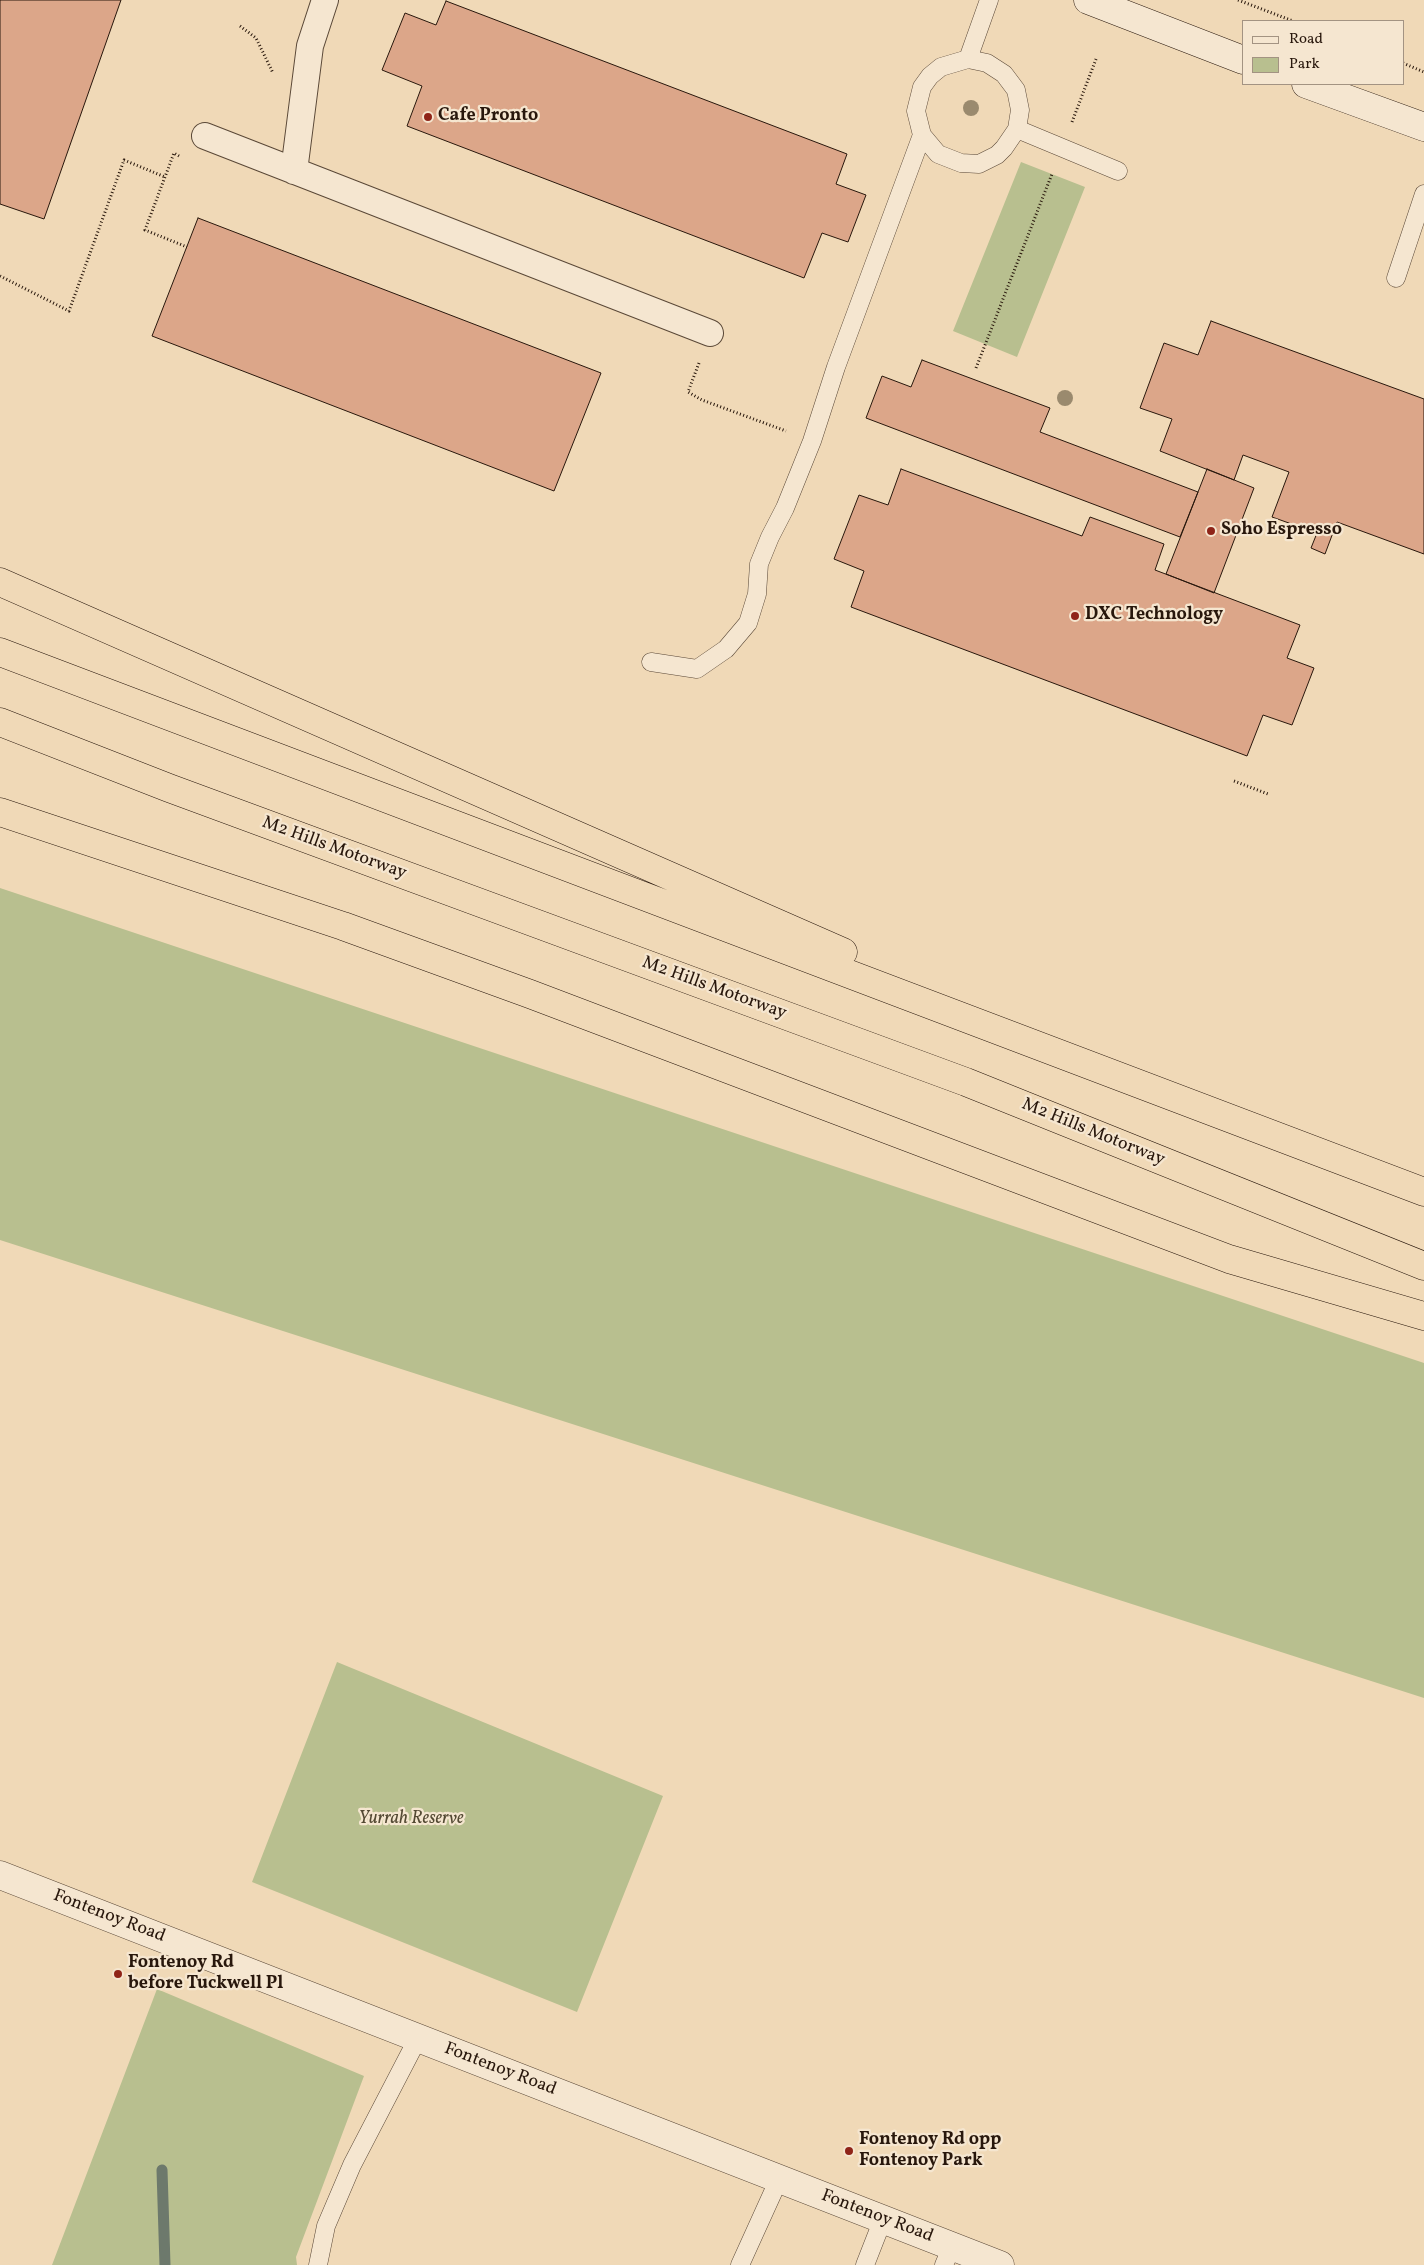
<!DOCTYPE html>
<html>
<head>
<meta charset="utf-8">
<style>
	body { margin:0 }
	#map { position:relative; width:1424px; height:2265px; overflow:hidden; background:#f0d9b7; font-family:Vollkorn,serif }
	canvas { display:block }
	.legend { position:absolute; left:1242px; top:20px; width:162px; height:65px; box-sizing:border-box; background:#f5e6d0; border:1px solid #a39382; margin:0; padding:6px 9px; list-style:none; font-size:15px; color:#28170c }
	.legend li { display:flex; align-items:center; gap:10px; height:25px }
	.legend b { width:25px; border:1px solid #a39382 }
</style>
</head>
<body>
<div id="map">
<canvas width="1424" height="2265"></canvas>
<ul class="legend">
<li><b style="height:6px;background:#f5e6d0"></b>Road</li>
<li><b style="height:14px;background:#b8bf8f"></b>Park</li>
</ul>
</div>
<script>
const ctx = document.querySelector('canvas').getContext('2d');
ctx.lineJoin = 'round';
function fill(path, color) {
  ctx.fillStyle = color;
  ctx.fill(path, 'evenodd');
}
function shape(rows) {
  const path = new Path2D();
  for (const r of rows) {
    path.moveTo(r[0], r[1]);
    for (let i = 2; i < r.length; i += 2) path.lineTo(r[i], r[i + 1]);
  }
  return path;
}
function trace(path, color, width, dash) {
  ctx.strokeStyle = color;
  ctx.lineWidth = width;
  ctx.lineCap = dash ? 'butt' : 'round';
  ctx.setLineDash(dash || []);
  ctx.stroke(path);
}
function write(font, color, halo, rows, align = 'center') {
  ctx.font = font + ' Vollkorn,serif';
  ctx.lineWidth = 4.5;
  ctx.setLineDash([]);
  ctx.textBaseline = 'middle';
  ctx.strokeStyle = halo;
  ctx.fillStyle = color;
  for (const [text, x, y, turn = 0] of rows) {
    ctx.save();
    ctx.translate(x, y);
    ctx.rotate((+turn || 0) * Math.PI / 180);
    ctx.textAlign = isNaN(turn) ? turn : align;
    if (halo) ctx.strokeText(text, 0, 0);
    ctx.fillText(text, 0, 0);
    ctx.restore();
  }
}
fill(shape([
	[1021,162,1085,187,1017,357,953,331],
	[0,888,1424,1363,1424,1698,0,1240],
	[337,1662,663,1796,577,2012,252,1882],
	[157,1989,364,2076,296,2257,297,2265,52,2265]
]), '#b8bf8f');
trace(shape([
	[162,2170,165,2265]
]), '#6d796c', 11);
const building = shape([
	[0,0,121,0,44,219,0,204,0,0],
	[446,1,847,154,836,184,866,195,848,242,822,233,804,278,407,126,422,86,382,70,405,13,436,25,446,1],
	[198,218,601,373,554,491,152,336,198,218],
	[1211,321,1424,399,1424,554,1337,522,1325,554,1311,548,1317,533,1272,517,1289,472,1243,455,1234,480,1160,451,1172,419,1140,408,1164,343,1198,355,1211,321],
	[922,360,1050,408,1040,432,1198,492,1180,537,866,418,882,376,911,387,922,360],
	[901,469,1082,536,1090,517,1164,544,1155,570,1300,625,1287,658,1314,668,1292,725,1263,715,1247,756,851,607,864,571,834,559,859,495,888,505,901,469],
	[1207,469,1254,488,1214,593,1166,574,1207,469]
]);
fill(building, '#dca689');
trace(building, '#28170c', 1);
const service = shape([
	[968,59,987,63,1004,74,1016,90,1020,110,1017,129,1004,148,997,155,979,164,961,163,938,154,922,135,916,111,922,87,930,76,941,67,968,59],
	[968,59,989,0],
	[1017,129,1118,171],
	[1396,278,1424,194],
	[651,662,697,669,726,649,748,623,757,594,759,564,770,537,785,508,812,441,836,367,922,135],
	[318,2265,326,2226,352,2165,418,2038],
	[740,2265,779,2179],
	[865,2265,883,2219],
	[944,2265,952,2246]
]);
const pedestrian = shape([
	[205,136,710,333],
	[294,171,310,46,325,0]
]);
const minor = shape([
	[0,1875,1000,2265]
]);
const secondary = shape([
	[1088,0,1243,60],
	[1306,84,1424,127]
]);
const motorway = shape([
	[0,582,843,952],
	[0,652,1424,1192],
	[0,722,169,788,966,1082,1424,1266],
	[0,812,343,926,530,994,1229,1259,1424,1316]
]);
trace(service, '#5a4837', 19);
trace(pedestrian, '#5a4837', 28);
trace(minor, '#5a4837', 29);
trace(secondary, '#28170c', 29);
trace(motorway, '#28170c', 29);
trace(shape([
	[1238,0,1293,21],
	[240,26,256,38,273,73],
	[1403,63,1424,72],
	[1072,122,1096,59],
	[179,156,174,153,145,230,187,247],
	[0,276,69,311,124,160,165,177],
	[699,363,688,392,702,400,786,431],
	[976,368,1052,174],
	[1234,781,1268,794]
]), '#28170c', 3, [1, 2.5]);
trace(service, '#f5e6d0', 18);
trace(pedestrian, '#f5e6d0', 26);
trace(minor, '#f5e6d0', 28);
trace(secondary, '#f5e6d0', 28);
trace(motorway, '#f0d9b7', 28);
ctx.fillStyle = '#9a8a6e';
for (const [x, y] of [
	[971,108],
	[1065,398]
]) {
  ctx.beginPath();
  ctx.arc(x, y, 8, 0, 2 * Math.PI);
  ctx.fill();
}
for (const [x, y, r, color] of [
	[428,117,5,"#8f2418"],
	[1211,531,5,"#8f2418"],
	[1075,616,5,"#8f2418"],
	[118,1974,5,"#8f2418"],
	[849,2151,5,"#8f2418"]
]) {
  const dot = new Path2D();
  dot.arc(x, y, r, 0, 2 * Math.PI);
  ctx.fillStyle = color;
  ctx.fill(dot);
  trace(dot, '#f5e6d0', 2);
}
write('bold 18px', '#28170c', '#f5e6d0', [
	["Cafe Pronto",438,117],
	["Soho Espresso",1221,531],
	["DXC Technology",1085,616],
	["Fontenoy Rd",128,1964],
	["before Tuckwell Pl",128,1985],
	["Fontenoy Rd opp",859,2141],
	["Fontenoy Park",859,2162]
], 'left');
write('18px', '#28170c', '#f5e6d0', [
	["M2 Hills Motorway",334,849,20],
	["M2 Hills Motorway",714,989,20],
	["M2 Hills Motorway",1093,1133,22],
	["Fontenoy Road",109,1917,21],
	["Fontenoy Road",500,2070,21],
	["Fontenoy Road",877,2217,21]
]);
write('italic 18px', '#534933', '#f5e6d0', [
	["Yurrah Reserve",411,1820]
]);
</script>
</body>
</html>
